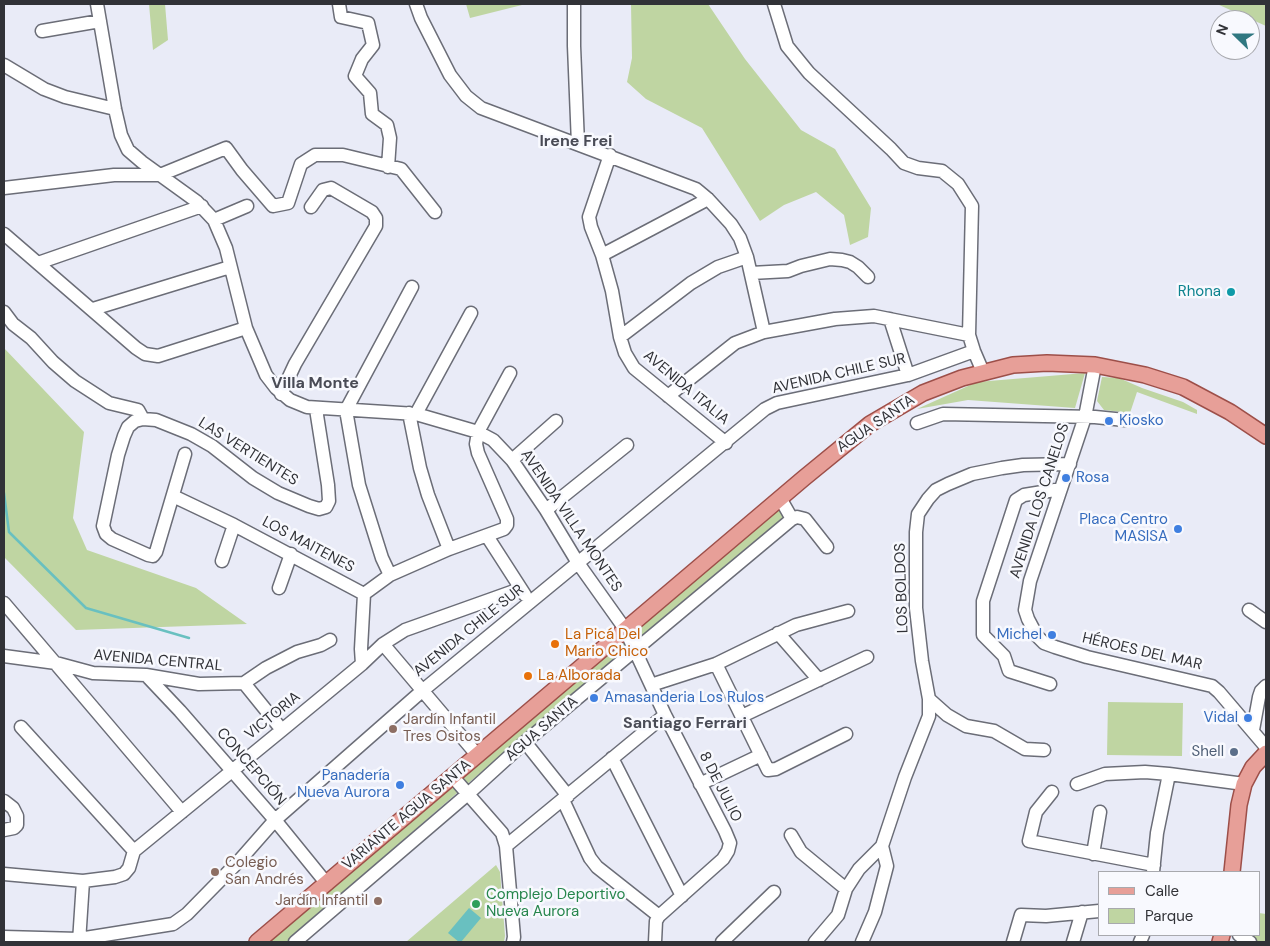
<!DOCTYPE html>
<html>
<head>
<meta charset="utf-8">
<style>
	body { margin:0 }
	#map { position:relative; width:1270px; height:946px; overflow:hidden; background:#e9ebf7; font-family:"DM Sans",sans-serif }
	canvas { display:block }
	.frame { position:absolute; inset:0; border:5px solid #313237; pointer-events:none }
	.legend { position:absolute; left:1098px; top:871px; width:162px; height:65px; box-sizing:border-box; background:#f8f9fe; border:1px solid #a8a9ae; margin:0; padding:6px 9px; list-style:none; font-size:15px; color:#313237 }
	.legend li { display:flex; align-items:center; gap:10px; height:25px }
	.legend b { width:25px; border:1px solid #a8a9ae }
	.north { position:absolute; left:1210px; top:10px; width:50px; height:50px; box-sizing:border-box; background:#f8f9fe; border:1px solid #a8a9ae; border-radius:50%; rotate:292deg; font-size:14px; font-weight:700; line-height:20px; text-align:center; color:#313237 }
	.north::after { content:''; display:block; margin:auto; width:18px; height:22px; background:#307881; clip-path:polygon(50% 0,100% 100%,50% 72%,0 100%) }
</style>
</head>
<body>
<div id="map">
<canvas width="1270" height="946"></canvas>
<div class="frame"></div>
<ul class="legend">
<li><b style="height:6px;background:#e79f98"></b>Calle</li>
<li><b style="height:14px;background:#bfd5a2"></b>Parque</li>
</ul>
<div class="north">N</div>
</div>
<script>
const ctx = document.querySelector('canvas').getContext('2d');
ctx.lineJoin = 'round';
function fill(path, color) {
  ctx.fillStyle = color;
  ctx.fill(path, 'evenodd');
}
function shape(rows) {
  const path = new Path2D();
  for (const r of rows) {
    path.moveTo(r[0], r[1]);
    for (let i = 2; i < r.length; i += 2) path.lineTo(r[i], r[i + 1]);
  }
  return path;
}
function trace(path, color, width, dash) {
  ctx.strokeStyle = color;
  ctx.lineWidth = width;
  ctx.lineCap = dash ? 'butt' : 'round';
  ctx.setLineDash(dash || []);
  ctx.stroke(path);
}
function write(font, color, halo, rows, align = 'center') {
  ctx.font = font + ' "DM Sans",sans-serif';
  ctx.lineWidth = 5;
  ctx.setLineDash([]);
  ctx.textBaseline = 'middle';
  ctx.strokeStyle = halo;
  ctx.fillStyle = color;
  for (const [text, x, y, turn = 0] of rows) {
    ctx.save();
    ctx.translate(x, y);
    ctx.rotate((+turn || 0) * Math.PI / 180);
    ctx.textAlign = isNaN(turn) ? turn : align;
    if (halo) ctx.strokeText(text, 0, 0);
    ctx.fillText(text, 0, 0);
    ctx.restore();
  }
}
fill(shape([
	[149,4,165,4,168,40,153,50],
	[466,4,526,4,470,18],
	[631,4,708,4,745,59,801,130,835,149,871,208,868,237,850,245,844,215,816,192,784,205,760,221,702,128,646,99,627,82,632,58],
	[1217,4,1266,4,1266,26],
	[4,348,84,432,73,518,87,550,196,588,247,624,76,630,4,557],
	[1085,373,1075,408,968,400,917,409,977,382],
	[1102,377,1119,378,1142,388,1183,402,1197,410,1197,414,1137,392,1130,413,1104,410,1097,401],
	[782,495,788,514,466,785,287,942,263,942],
	[1108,702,1183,703,1182,756,1107,755],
	[496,865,500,872,505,936,504,942,406,942],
	[1259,913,1266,914,1266,942,1258,942,1246,935,1259,935]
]), '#bfd5a2');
fill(shape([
	[469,908,481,918,461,942,459,942,448,933]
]), '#69c0c0');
trace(shape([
	[4,493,9,532,86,608,189,638]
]), '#69c0c0', 2.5);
const minor = shape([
	[97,4,115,109,121,135,128,150,142,162,196,201,214,220,226,248,246,328,266,375,276,388,290,400,307,407,416,414,478,432,493,440,512,460,546,510,578,563,625,629,665,715,725,831,730,843,728,851,723,859,659,916,656,921,655,942],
	[339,4,341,17,368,23,373,45,362,59,355,76,370,93,372,114,387,125,390,138,388,167],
	[416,4,421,18,450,75,466,96,481,108,696,189,708,199,731,224,740,238,747,257,764,332],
	[574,4,574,46,578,144],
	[774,4,787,46,809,73,891,149,904,163,918,168,942,171,958,184,972,206,969,335,974,351,983,372],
	[42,31,100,21],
	[4,65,44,89,65,97,115,109],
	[610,155,589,217,591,227,602,255,612,291,620,337,625,353,634,368,726,443],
	[4,188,114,175,160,175,226,148,242,170,273,206,288,203,301,164,315,155,343,155,401,169,435,212],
	[214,220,247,206],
	[4,234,136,348,145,354,158,356,246,328],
	[602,255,708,199],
	[38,263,202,206],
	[751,273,788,271,801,266,830,259,842,260,850,262,858,267,868,277],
	[93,309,230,267],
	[4,312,13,324,31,338,53,362,75,381,109,403,138,410,143,419],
	[890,319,908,375],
	[620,337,691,283,718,267,747,257],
	[1095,365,1085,417,1030,581,1025,610,1028,619,1037,636,1044,643,1055,647,1087,657,1212,686,1219,692,1266,747],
	[281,394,295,364,376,226,376,218,372,212,331,188,323,190,311,207],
	[668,396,735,343,764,332,835,319,874,316,969,335],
	[409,413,420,468,428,495,449,549],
	[416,414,471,313],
	[917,423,943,414,1095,417,1125,420],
	[185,454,156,552,153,556,148,555,112,539,106,534,103,526,118,455,124,436,128,427,135,421,143,419,156,420,191,434,212,446,253,478,278,493,309,506,319,509,326,507,329,501,328,485,316,409],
	[512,460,556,421],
	[173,496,234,525,364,594],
	[780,498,792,519],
	[546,510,627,445],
	[487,536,525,595],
	[222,561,234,525],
	[390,575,382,558,359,485,346,410,412,287],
	[279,588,291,554],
	[364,594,390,575,449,549,504,529,507,525,507,519,478,453,476,444,478,432,510,373],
	[4,603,182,812],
	[1249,610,1266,622],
	[778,633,819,680],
	[383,644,478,756],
	[4,656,56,663,93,673,146,675,199,684,244,683,266,668,297,652,321,645,330,640],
	[362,664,361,649,364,594],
	[716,664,768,770,776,769,846,734],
	[146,675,180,711,275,820,327,884],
	[244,683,282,730],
	[1050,684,1009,671,1004,656,983,635,983,601,1016,500,1024,495,1061,489],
	[651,685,716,664,796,625,848,611],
	[742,716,867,657],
	[21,727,134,851],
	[1253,730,1259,697,1261,691,1266,686],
	[525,742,568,796],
	[1044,750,1025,749,994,731,966,726,947,715,929,699,922,661,916,608,916,532,918,514,928,499,936,490,948,484,972,474,1002,468,1023,465,1070,464],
	[612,758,682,896],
	[453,777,502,833,506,846,514,937,513,942],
	[700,784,761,755],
	[1077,784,1105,774,1145,772,1169,774,1244,784],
	[1052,792,1036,812,1029,841,1154,865],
	[563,800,590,858,597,867,659,916],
	[4,801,13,808,17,816,17,825,14,828,4,830],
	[791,835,801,852,846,889],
	[506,846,665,715],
	[1093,854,1100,812],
	[1153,872,1157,833,1169,774],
	[4,874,83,881,115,877,124,874,129,868,134,851,282,730,362,664,383,644,405,630,520,589],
	[1239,935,1250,942],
	[4,937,79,939,173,924,187,914,239,861,275,820,422,691,765,409,777,403,908,375,974,351],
	[79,942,83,881],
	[295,942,469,793,525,742,792,519,797,517,805,519,827,547],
	[722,942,774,892],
	[815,942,838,915,846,889,859,869,882,846],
	[862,942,875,912,887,866,882,846,905,777,929,716,929,699],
	[1013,942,1021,915,1046,916,1099,911],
	[1073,942,1082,912],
	[1140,942,1143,935]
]);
const major = shape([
	[1232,872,1239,805,1244,784,1253,767,1266,753],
	[257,942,804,478,870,424,923,393,962,378,1013,365,1047,363,1095,365,1145,375,1183,387,1230,412,1266,436],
	[1220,942,1222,935]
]);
trace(minor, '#6b6d77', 15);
trace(major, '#9d4f49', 18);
trace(minor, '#fff', 12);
trace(major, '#e79f98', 15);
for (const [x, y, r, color] of [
	[1231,292,5,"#0f9aa8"],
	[1109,421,5,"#3f7fe0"],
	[1066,478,5,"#3f7fe0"],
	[1178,529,5,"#3f7fe0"],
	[1052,635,5,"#3f7fe0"],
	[555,644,5,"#e8710a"],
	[528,676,5,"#e8710a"],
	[594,698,5,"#3f7fe0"],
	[1248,718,5,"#3f7fe0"],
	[393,729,5,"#8d6e63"],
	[1234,752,5,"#5c6f8a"],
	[400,785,5,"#3f7fe0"],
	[215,872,5,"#8d6e63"],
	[378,901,5,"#8d6e63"],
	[476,904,5,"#2e9e5b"]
]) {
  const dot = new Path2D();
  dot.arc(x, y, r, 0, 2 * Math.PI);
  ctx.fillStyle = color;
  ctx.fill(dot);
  trace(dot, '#f8f9fe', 2);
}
write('15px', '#0d838f', '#f8f9fe', [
	["Rhona",1221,292]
], 'right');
write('15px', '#313237', '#f8f9fe', [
	["AVENIDA CHILE SUR",839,374,-13],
	["AVENIDA ITALIA",686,388,40],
	["AGUA SANTA",876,424,-34],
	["LAS VERTIENTES",248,452,32],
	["AVENIDA LOS CANELOS",1040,501,-72],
	["AVENIDA VILLA MONTES",571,521,56],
	["LOS MAITENES",308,545,28],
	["LOS BOLDOS",902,588,-92],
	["AVENIDA CHILE SUR",469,631,-39],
	["HÉROES DEL MAR",1142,652,13],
	["AVENIDA CENTRAL",158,661,5],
	["VICTORIA",273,716,-39],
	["AGUA SANTA",542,729,-41],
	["CONCEPCIÓN",251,767,49],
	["8 DE JULIO",720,787,63],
	["VARIANTE AGUA SANTA",407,815,-40]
]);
write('15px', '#366cbe', '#f8f9fe', [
	["Kiosko",1119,421,"left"],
	["Rosa",1076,478,"left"],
	["Placa Centro",1168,520],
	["MASISA",1168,537],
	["Michel",1042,635],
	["Amasanderia Los Rulos",604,698,"left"],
	["Vidal",1238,718],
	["Panadería",390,776],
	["Nueva Aurora",390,793]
], 'right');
write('15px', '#c56008', '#f8f9fe', [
	["La Picá Del",565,635],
	["Mario Chico",565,652],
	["La Alborada",538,676]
], 'left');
write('15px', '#785e54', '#f8f9fe', [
	["Jardín Infantil",403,720],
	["Tres Ositos",403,737],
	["Colegio",225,863],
	["San Andrés",225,880],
	["Jardín Infantil",368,901,"right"]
], 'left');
write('15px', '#4e5e75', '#f8f9fe', [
	["Shell",1224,752]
], 'right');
write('15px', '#27864d', '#f8f9fe', [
	["Complejo Deportivo",486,895],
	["Nueva Aurora",486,912]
], 'left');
write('bold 16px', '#4a4c56', '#f8f9fe', [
	["Irene Frei",576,142],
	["Villa Monte",315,384],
	["Santiago Ferrari",685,724]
]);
</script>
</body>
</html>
